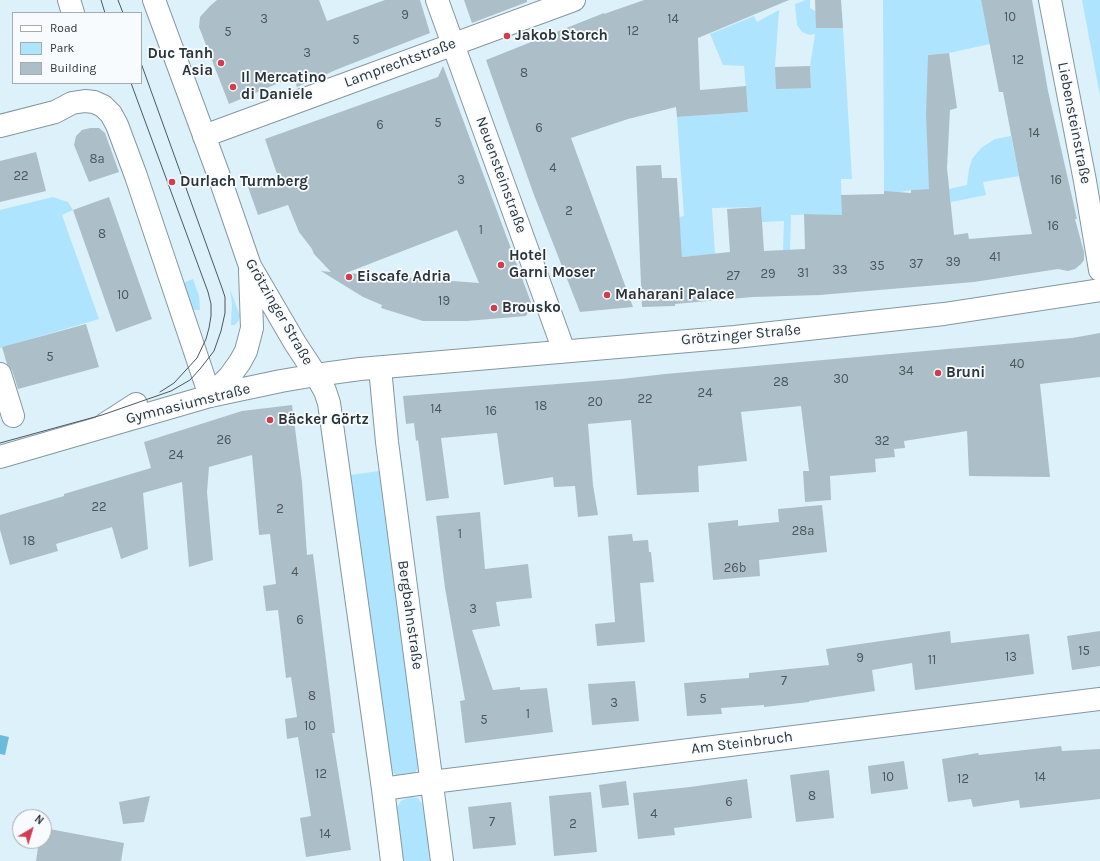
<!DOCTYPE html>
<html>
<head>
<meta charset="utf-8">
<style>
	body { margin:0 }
	#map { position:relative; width:1100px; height:861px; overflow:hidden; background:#ddf1fb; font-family:Karla,sans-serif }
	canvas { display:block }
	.legend { position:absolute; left:12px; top:12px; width:130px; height:72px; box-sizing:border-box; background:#f7fbfd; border:1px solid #a6abae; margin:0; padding:5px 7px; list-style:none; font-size:12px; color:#2c3438 }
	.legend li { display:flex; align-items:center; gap:8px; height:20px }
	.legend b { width:20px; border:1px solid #a6abae }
	.north { position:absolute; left:12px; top:809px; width:40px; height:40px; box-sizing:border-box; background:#f7fbfd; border:1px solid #a6abae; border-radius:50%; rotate:38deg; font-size:11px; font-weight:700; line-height:16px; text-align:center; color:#2c3438 }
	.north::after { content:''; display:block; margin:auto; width:14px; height:18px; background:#cf3e4e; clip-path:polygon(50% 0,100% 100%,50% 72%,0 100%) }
</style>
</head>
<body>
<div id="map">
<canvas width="1100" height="861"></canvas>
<ul class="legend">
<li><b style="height:5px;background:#fff"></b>Road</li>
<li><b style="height:11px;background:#aee4fd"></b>Park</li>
<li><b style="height:11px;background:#acbfc9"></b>Building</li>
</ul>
<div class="north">N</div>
</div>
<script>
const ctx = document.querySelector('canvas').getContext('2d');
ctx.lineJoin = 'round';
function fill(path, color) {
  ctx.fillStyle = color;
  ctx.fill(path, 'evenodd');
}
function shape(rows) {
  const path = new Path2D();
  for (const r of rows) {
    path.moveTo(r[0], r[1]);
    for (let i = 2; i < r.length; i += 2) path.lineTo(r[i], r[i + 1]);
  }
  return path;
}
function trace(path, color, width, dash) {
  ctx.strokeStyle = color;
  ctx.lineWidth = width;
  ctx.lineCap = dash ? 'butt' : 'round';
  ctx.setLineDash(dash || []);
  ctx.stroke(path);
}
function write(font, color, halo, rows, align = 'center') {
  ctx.font = font + ' Karla,sans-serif';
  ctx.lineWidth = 3.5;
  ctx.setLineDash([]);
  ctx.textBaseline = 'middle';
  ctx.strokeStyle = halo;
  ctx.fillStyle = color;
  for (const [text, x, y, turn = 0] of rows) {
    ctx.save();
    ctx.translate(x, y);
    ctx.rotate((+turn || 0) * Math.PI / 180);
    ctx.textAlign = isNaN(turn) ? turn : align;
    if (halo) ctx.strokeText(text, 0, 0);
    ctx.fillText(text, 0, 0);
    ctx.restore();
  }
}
fill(shape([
	[806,0,810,0,810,8,843,28,852,179,841,179,842,210,856,210,819,225,819,214,791,215,790,250,783,251,784,221,762,222,761,207,712,208,715,254,682,257,679,217,684,216,677,117,748,112,744,66,723,65,710,34,754,16,757,22,779,10,775,67,811,88,810,66,815,34,810,35,802,32,797,25,795,4],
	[883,0,981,0,990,44,949,53,928,55,930,189,911,190,901,192,884,192],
	[1082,0,1100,0,1100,96],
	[1011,136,1019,176,983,182,986,195,951,202,949,189,967,185,969,169,972,159,981,148,995,139],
	[53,197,68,202,73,210,62,215,99,319,0,348,0,210],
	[193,279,199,296,200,310,188,310,178,285],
	[230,289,240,316,239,320,235,325,231,325,232,304],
	[379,471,418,763,418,768,415,773,410,776,399,776,394,774,391,769,350,475],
	[409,797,418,798,423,805,432,861,403,861,396,809,401,801]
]), '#aee4fd');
fill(shape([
	[0,735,9,737,5,755,0,754]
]), '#6bbbde');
fill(shape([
	[217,0,319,0,327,21,385,0,420,0,430,33,338,69,297,87,293,77,229,104,199,27,200,17,210,6],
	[464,0,527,0,527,2,472,23],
	[644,0,789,0,698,38,700,90,746,86,748,112,677,117,676,107,628,119,571,138,633,307,580,312,534,195,486,60,604,13,604,14],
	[815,0,841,0,843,28,816,28],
	[981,0,1032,0,1048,91,1077,219,1075,219,1084,252,1084,260,1081,264,1075,269,1068,271,1058,269,974,282,820,295,753,297,675,304,675,306,642,307,636,166,661,165,662,178,677,178,682,257,730,252,727,209,761,207,764,251,805,249,804,214,842,215,841,195,884,194,884,191,911,193,911,190,929,189,926,114,928,55,949,53,957,108,950,110,947,168,954,235,968,233,969,239,1032,234,1019,176,1003,92,999,92],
	[443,66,532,305,526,316,467,321,423,321,381,308,382,305,363,297,321,271,331,272,314,254,312,249,299,232,288,205,258,215,248,187,278,177,265,139,438,77],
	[457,230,479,283,346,273],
	[810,66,811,88,776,89,775,67],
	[90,128,99,128,105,133,119,172,89,182,74,145,76,136,82,130],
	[36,152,46,191,0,202,0,161],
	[109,197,152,319,116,332,73,210],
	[86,324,99,367,18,389,12,370,7,364,2,347],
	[1100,333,1100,377,1040,384,1050,477,969,476,967,431,904,441,905,448,894,449,895,457,875,459,876,472,830,476,831,500,805,502,803,471,809,471,801,406,741,412,747,461,698,466,699,492,637,495,631,420,588,424,593,485,598,515,578,517,575,486,554,487,553,477,504,485,497,433,441,438,449,498,426,501,418,440,416,441,414,423,406,424,403,396,621,379,665,374,1072,338],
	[292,405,302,482,307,555,313,554,335,733,332,733,351,850,306,857,300,818,311,816,298,737,287,739,285,719,297,717,291,677,286,678,278,610,266,611,263,586,276,584,270,534,259,535,252,455,209,467,207,492,213,560,189,567,182,482,143,493,148,549,121,559,112,527,56,544,58,551,10,565,0,530,0,515,64,496,64,494,151,468,144,442,242,411],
	[822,505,827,552,759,560,760,576,713,580,708,523,738,520,738,526,779,522,778,509],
	[480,512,485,569,528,564,532,598,496,602,500,626,472,630,493,690,520,687,520,690,547,688,553,732,465,743,460,701,465,700,445,588,436,516],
	[632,534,633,541,648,540,649,552,651,552,654,582,640,583,645,642,597,646,595,624,615,622,608,536],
	[950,631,951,643,1029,634,1034,674,915,690,912,663,872,670,875,691,809,701,809,702,764,707,764,705,721,708,722,714,687,716,684,683,749,678,749,673,829,665,826,649],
	[1100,631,1100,666,1072,670,1067,636],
	[635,681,639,721,592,725,588,684],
	[1061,746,1062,751,1100,749,1100,799,1020,808,1019,800,973,807,971,799,948,802,942,759,978,753,979,755],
	[904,761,908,789,871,794,868,766],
	[829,770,834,818,796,822,790,775],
	[747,779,752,818,674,828,675,835,638,839,633,793,690,787],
	[626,781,629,805,602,808,599,785],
	[591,792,597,852,554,856,549,796],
	[150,796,144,822,123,824,119,802],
	[511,802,516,845,473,849,468,807],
	[44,828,124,843,121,861,36,861,39,841,44,841]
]), '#acbfc9');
const minor = shape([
	[69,0,73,13],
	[437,0,564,351],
	[1050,0,1085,181,1100,270],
	[0,126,55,112,72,103,85,101,94,102,103,106,111,114,117,125,136,176,210,396],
	[204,136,574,0],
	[380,368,387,442,442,861],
	[0,374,13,416],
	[316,375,325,391,329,403,383,789,392,861],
	[105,424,136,404],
	[383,789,432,782,1100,699]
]);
const major = shape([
	[154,0,219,176,250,266,295,343,316,375],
	[210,396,230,376,240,362,246,351,252,328,250,270],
	[0,457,210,396,281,381,316,375,360,369,735,337,944,314,1100,290]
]);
trace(minor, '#8497a0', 24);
trace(major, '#8497a0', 24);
trace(minor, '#fff', 22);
trace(major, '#fff', 22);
trace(shape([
	[101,0,105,13],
	[118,0,123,13],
	[131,83,208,292,211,304,211,316,209,328,206,339,197,358,174,383,160,392],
	[0,443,102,415,171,391,190,380,200,369,214,351,221,331,225,313,225,297,222,288,141,63]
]), '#4d575c', 1);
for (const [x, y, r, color] of [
	[507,36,4,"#cf3e4e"],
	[221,63,4,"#cf3e4e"],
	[233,87,4,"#cf3e4e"],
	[172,182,4,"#cf3e4e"],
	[501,265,4,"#cf3e4e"],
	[349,277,4,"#cf3e4e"],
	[607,295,4,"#cf3e4e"],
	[494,308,4,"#cf3e4e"],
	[938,373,4,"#cf3e4e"],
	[270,420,4,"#cf3e4e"]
]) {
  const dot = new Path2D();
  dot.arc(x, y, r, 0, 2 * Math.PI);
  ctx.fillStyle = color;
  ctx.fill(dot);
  trace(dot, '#f7fbfd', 1.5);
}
write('13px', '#4c575c', null, [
	["9",405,15],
	["10",1010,17],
	["3",264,19],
	["14",673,19],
	["12",633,31],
	["5",228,32],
	["5",356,40],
	["3",307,53],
	["12",1018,60],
	["8",524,73],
	["5",438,123],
	["6",380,125],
	["6",539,128],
	["14",1034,133],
	["8a",97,159],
	["4",553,168],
	["22",21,176],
	["3",461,180],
	["16",1056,180],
	["2",569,211],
	["16",1053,226],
	["1",481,230],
	["8",102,234],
	["41",995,257],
	["39",953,262],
	["37",916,264],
	["35",877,266],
	["33",840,270],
	["31",803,273],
	["29",768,274],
	["27",733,276],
	["10",123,295],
	["19",444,301],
	["5",50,357],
	["40",1017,364],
	["34",906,371],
	["30",841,379],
	["28",781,382],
	["24",705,393],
	["22",645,399],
	["20",595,402],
	["18",541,406],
	["14",436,409],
	["16",491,411],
	["26",224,440],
	["32",882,441],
	["24",176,455],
	["22",99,507],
	["2",280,509],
	["28a",803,531],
	["1",460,534],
	["18",29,541],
	["26b",735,568],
	["4",295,572],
	["3",473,609],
	["6",300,620],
	["15",1084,651],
	["13",1011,657],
	["9",860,658],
	["11",932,660],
	["7",784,681],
	["8",312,696],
	["5",703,699],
	["3",614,703],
	["1",528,714],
	["5",484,720],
	["10",310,726],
	["12",321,774],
	["10",888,777],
	["14",1040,777],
	["12",963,779],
	["8",812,796],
	["6",729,802],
	["4",654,814],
	["7",492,822],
	["2",573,824],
	["14",325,834]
]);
write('bold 15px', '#2c3438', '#f7fbfd', [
	["Jakob Storch",515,36],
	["Duc Tanh",213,54,"right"],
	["Asia",213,71,"right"],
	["Il Mercatino",241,78],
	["di Daniele",241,95],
	["Durlach Turmberg",180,182],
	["Hotel",509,256],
	["Garni Moser",509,273],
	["Eiscafe Adria",357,277],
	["Maharani Palace",615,295],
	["Brousko",502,308],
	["Bruni",946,373],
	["Bäcker Görtz",278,420]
], 'left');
write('15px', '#2c3438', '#f7fbfd', [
	["Lamprechtstraße",400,63,-20],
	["Liebensteinstraße",1074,123,79],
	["Neuensteinstraße",501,175,70],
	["Grötzinger Straße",279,312,60],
	["Grötzinger Straße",741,335,-5],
	["Gymnasiumstraße",188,404,-14],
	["Bergbahnstraße",410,615,82],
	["Am Steinbruch",742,743,-7]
]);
</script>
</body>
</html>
